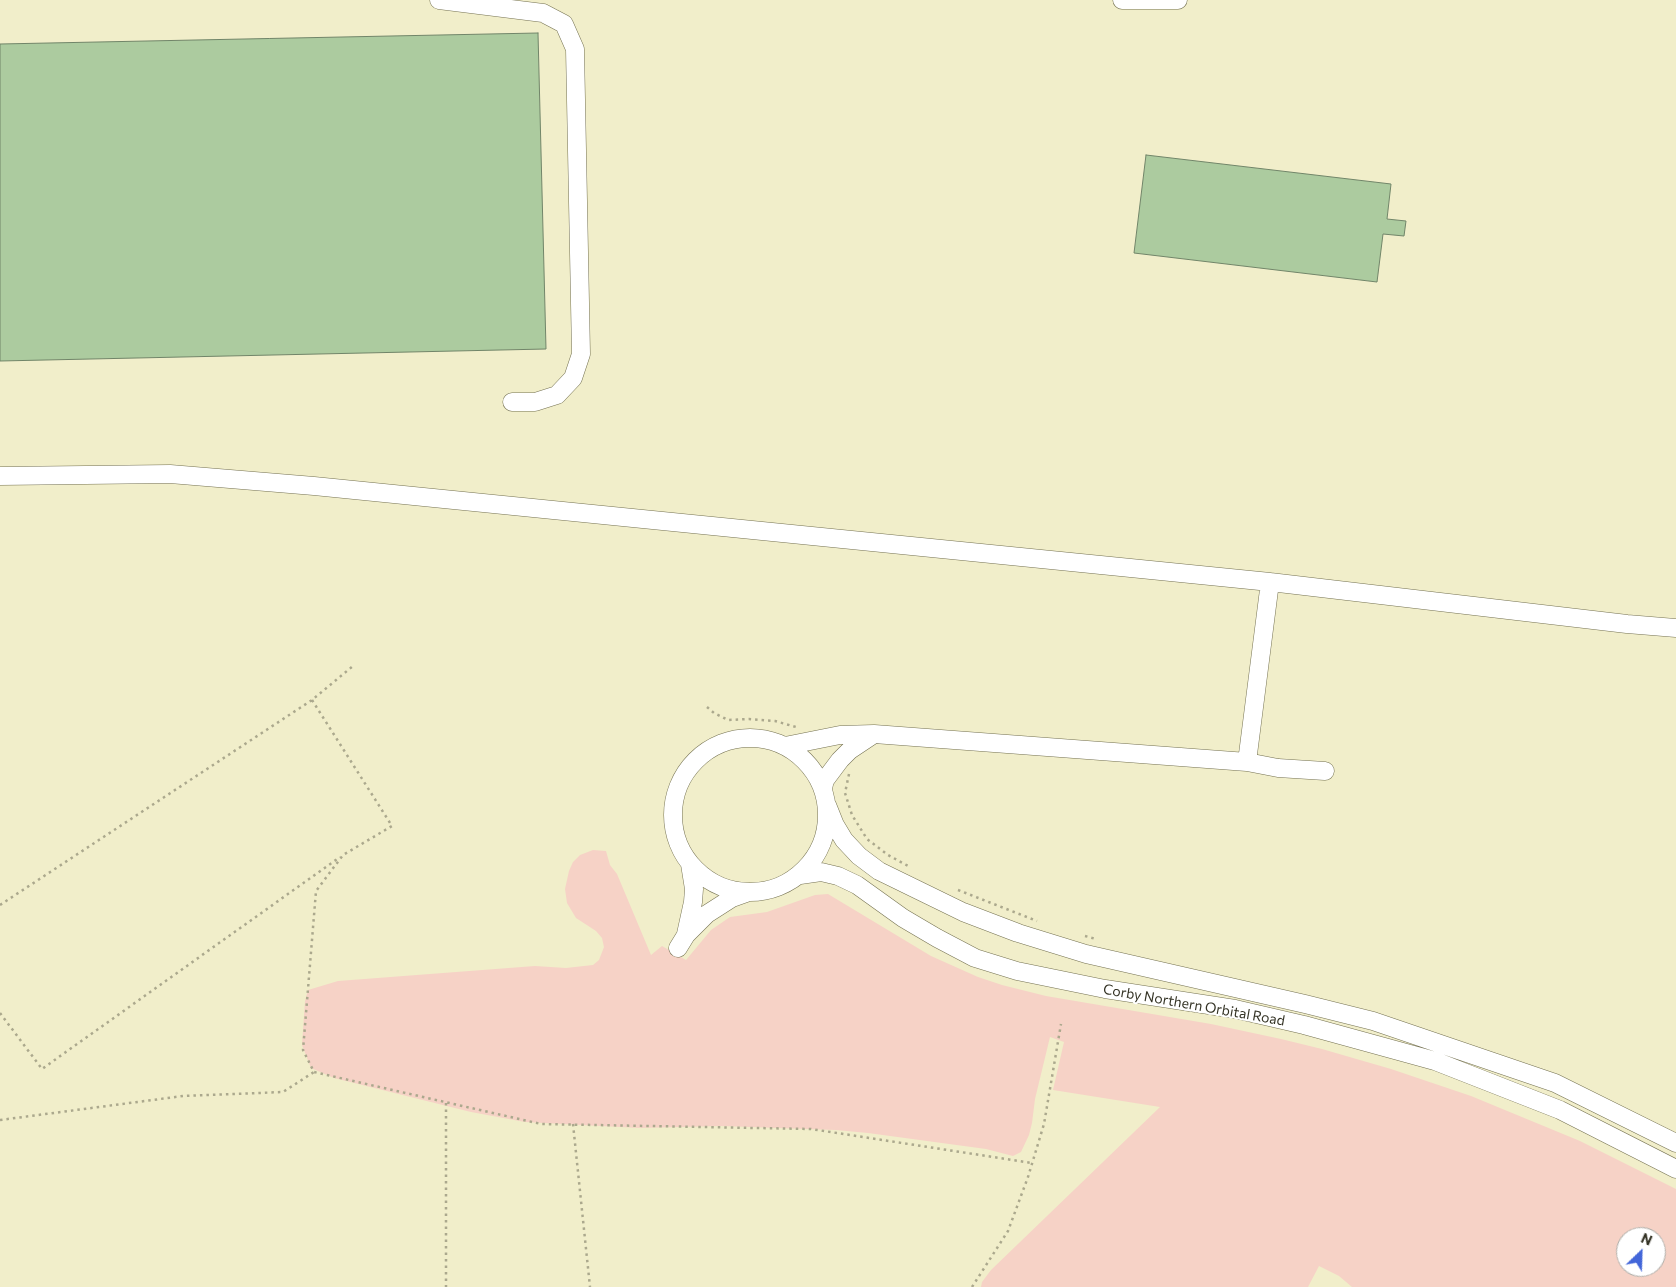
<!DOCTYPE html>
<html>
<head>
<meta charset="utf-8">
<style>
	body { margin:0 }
	#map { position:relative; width:1676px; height:1287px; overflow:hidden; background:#f1eeca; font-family:Commissioner,sans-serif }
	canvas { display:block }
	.north { position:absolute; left:1616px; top:1227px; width:50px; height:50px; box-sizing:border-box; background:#fff; border:1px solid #aeada8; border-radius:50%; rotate:24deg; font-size:14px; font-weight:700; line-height:20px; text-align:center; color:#343325 }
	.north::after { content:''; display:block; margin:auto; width:18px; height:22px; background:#4366d9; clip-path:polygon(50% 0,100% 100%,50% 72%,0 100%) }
</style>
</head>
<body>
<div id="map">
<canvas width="1676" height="1287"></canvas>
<div class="north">N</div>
</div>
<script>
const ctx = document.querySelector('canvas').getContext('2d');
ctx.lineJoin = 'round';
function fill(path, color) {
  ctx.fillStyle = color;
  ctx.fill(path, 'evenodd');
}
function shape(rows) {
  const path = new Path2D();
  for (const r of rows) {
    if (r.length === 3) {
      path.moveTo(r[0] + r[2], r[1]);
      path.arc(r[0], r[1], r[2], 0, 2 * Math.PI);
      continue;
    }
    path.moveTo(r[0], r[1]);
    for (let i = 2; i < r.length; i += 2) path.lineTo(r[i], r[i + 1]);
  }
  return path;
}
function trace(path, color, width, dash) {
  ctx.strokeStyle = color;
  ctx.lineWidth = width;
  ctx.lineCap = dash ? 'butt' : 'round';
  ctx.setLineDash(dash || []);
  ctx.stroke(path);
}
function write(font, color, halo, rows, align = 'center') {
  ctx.font = font + ' Commissioner,sans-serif';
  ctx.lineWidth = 4;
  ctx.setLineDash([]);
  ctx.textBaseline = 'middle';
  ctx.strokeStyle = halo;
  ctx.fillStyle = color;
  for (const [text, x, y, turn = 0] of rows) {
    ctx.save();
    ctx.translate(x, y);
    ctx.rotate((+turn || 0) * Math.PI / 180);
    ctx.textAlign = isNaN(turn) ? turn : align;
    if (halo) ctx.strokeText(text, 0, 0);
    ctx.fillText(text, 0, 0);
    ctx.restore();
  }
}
fill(shape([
	[593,850,606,851,610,865,617,874,651,955,662,946,686,960,711,930,730,917,767,912,815,895,828,894,931,956,978,977,1002,985,1046,996,1211,1024,1281,1039,1322,1049,1391,1069,1471,1096,1580,1141,1676,1189,1676,1287,1352,1287,1339,1276,1319,1266,1308,1287,981,1287,982,1282,991,1270,1160,1107,1053,1090,1064,1042,1050,1037,1035,1099,1032,1123,1029,1135,1021,1152,1013,1156,986,1149,868,1133,836,1130,721,1126,639,1128,525,1122,471,1112,334,1078,311,1068,302,1045,305,1001,308,990,338,981,535,966,566,968,593,965,599,960,604,947,602,938,596,931,576,918,567,903,565,889,569,871,573,862,580,855],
	[1626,1237,1656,1237,1656,1267,1626,1267]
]), '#f6d2c6');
const building = shape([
	[538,33,546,349,0,361,0,44,538,33],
	[1146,155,1391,184,1387,219,1406,221,1404,236,1383,234,1377,282,1134,253,1146,155]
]);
fill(building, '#accb9f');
trace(building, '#718569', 1);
const minor = shape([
	[439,0,543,13,564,24,575,49,581,354,573,378,557,395,535,402,512,402],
	[1122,0,1178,0],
	[0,476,170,474,314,486,1270,582,1627,624,1676,628],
	[750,815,77],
	[785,746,840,735,874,734,1247,762,1278,768,1325,771],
	[1247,762,1270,582],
	[823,788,825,780,840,760,850,750,874,734],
	[827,805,835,825,844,840,859,856,879,871,963,912,1018,933,1086,954,1305,1004,1373,1021,1555,1083,1676,1143],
	[800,875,821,872,838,876,857,885,903,918,937,938,975,958,1017,971,1105,989,1235,1009,1304,1025,1435,1061,1560,1110,1676,1169],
	[686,934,693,902,694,889,690,864],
	[678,948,686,935,707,914,732,898,746,893]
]);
trace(minor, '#757252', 19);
trace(shape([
	[312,700,392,826,343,855,316,891,303,1050,314,1072,541,1124,811,1129,1032,1163],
	[707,707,714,713,728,720,749,719,775,721,796,727],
	[849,774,845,793,852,815,867,839,888,855,910,867],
	[958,890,1037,921],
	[0,905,312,700,353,666],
	[1085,936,1096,939],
	[0,1013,42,1069,340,857],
	[446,1103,446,1287],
	[0,1120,183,1096,283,1092,314,1072],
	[573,1124,590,1287],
	[972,1287,1008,1231,1028,1177,1044,1124,1061,1024]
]), '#aba88d', 2.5, [2.5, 4]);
trace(minor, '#fff', 18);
write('14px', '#343325', '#fff', [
	["Corby Northern Orbital Road",1194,1005,10]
]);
</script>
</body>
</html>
